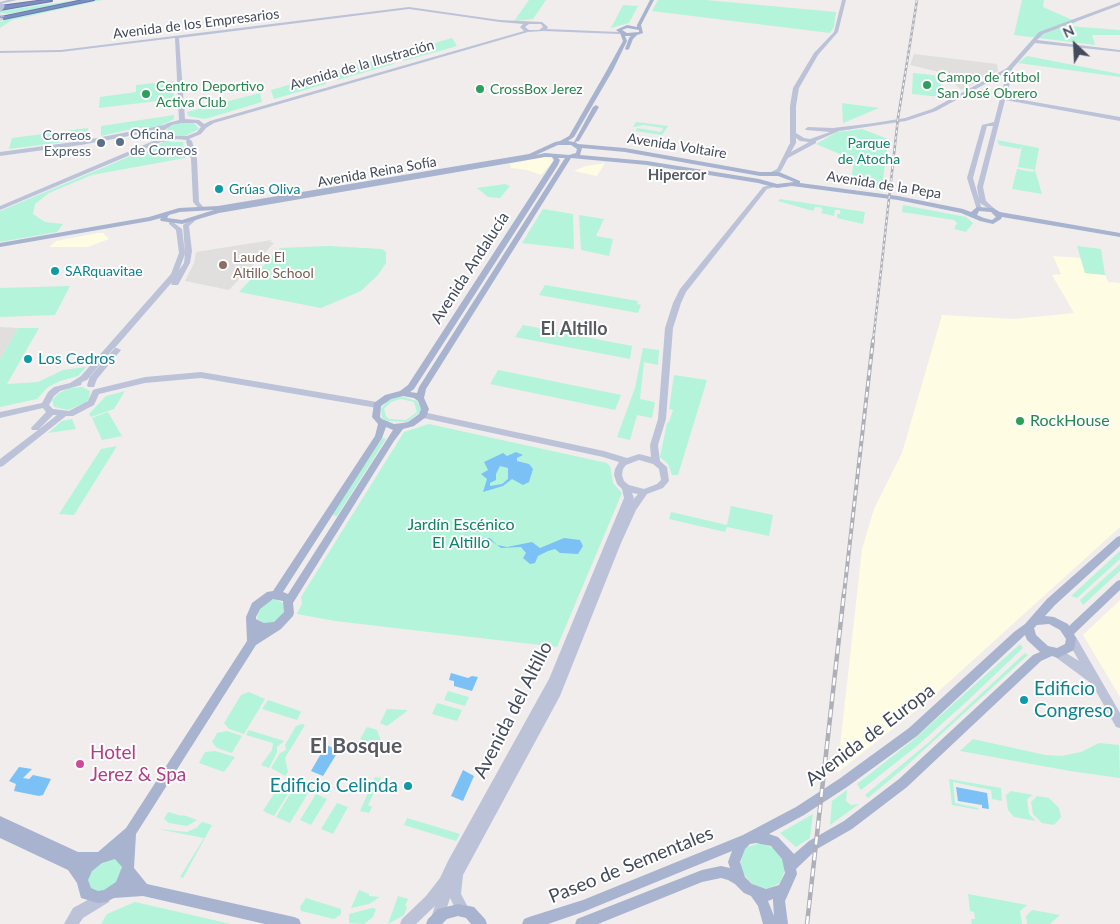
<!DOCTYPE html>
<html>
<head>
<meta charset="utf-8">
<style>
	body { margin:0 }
	#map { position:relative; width:1120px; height:924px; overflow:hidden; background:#f0edec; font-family:Lato,sans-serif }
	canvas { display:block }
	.north { position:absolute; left:1050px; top:20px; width:50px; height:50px; -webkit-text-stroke:4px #fff; paint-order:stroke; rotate:335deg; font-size:14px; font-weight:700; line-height:20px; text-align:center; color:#434a5c }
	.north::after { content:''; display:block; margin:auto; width:18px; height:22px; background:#434a5c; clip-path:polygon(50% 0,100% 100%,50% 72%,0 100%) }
</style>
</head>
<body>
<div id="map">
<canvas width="1120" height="924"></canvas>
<div class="north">N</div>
</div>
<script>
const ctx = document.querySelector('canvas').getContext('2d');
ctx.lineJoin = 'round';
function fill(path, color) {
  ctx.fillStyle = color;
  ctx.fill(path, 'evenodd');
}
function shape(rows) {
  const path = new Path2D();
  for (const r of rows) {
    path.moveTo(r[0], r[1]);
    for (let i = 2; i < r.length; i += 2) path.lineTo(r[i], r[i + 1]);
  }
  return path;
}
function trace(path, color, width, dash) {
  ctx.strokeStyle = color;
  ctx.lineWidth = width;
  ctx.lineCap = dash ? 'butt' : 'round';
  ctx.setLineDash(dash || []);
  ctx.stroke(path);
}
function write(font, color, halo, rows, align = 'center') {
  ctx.font = font + ' Lato,sans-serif';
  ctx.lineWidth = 4;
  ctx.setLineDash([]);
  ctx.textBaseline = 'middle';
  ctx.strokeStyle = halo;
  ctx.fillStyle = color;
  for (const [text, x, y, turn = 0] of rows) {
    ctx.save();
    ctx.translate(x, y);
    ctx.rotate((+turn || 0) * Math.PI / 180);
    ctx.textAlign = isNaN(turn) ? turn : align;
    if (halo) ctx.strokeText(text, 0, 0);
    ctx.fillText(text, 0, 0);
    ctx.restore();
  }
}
fill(shape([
	[544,157,551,158,553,162,541,175,527,170,511,168,510,164],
	[605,163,597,176,574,171,586,166],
	[97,233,103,233,109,239,88,247,49,247,56,241],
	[1053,256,1081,258,1085,273,1105,275,1108,282,1120,283,1120,527,929,700,837,773,862,549,874,509,902,453,942,315,1014,319,1074,313,1052,275,1061,274],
	[1120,600,1120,697,1083,635]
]), '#fefce2');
fill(shape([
	[914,54,997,64,998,71,961,90,943,73,910,65],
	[272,240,270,242,274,243,229,290,185,281,194,263,196,252],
	[0,327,18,328,0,359]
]), '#e1dede');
fill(shape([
	[78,0,87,0,7,14,0,13,0,11],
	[94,0,102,0,12,20,0,28,0,22,10,17],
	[529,0,546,0,533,19,514,21],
	[658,0,706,0,836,12,834,27,830,33,652,11],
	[1022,0,1044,0,1043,7,1077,22,1068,26,1120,30,1120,35,1092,35,1095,45,1014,35],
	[623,5,638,6,629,23,611,28],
	[452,38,457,46,404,61,400,53],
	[390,56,394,64,338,80,334,72],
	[1027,56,1120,74,1120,77,1018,63],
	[913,73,941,76,941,97,912,94],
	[323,75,326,84,274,99,271,90],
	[173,81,174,99,99,108,100,97,136,92,136,85],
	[260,93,262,102,205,119,188,116,187,112],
	[842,103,879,108,843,123],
	[174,115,174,119,160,126,132,129,101,136,101,126],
	[181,122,194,123,199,129,185,136,171,137,166,134,168,127],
	[636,122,668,126,662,135,620,129,636,131,637,128,661,132,663,128,644,125,633,127],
	[88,128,87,139,9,149,12,138],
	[862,129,888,139,882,188,876,188,876,185,851,182,854,160,816,144,837,132],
	[997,140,1039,148,1035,170,1042,194,1012,189,1017,169,1033,172,1035,170,1018,167,1022,146,1020,149,999,145],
	[164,142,183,142,185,158,92,175,49,193,35,204,33,214,45,222,63,224,57,232,0,242,0,211],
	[505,184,510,186,500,198,488,197,477,188],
	[780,199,865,212,863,224,837,218,837,214,840,214,840,210,835,210,834,216,821,213,823,210,820,207,815,207,813,211,778,201],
	[903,205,966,217,973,223,966,232,954,229,957,223,954,220,902,212],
	[543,209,573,214,574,249,522,243],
	[579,215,604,219,596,236,613,239,609,256,581,250],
	[329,246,382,249,386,252,386,263,378,275,361,291,321,308,239,292,280,248],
	[1077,246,1101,249,1105,275,1085,273],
	[545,285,638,301,637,304,641,305,638,313,539,295],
	[70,286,55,315,0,317,0,288],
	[523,325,632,346,630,359,515,337],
	[18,328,39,328,7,384,38,382,63,370,86,367,78,376,60,381,48,387,37,399,0,407,0,359],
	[643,348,659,350,658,365,644,362,640,399,655,402,652,418,637,415,630,440,617,437,635,388],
	[498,370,621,395,615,410,490,384],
	[674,375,707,380,678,475,672,475,668,464,660,457,667,423,669,422,673,410,669,409],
	[82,387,90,391,89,399,85,403,68,410,54,407,52,400,59,393,70,388],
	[125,391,114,409,91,417,89,414,106,396],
	[400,396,417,401,421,408,420,412,407,422,387,421,382,418,381,409,388,400],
	[401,399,414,402,417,412,406,420,389,419,386,416,384,409,391,402],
	[108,412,122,436,102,440,92,418],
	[72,419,76,429,48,433,62,421],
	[429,424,607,463,610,466,613,483,622,493,557,647,335,621,297,614,302,603,301,597,404,432],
	[382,438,386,439,337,516,332,515],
	[117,446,74,515,59,514,101,449],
	[731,506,773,515,769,536,727,527,725,532,669,519,671,512,727,525],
	[1120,551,1120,559,1077,598,1071,596],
	[1120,564,1120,571,1083,605,1080,600],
	[275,599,285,604,283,616,278,622,268,625,257,619,258,610,269,600],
	[1020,644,1023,648,966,702,917,746,861,790,857,784,912,741],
	[1025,653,1028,655,904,768,868,798,865,795,928,743],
	[448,691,469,697,465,706,444,700],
	[249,692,265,699,244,734,229,729,224,723,241,695],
	[268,700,300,711,301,712,297,720,262,709],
	[437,703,462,710,457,721,432,714],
	[387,709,407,710,407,711,387,726,380,723],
	[302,724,305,725,285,758,288,772,285,776,271,768,280,753,286,750,285,745,296,726],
	[367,727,377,730,383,747,360,739],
	[249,730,284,741,277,747,277,752,269,768,261,765,272,750,273,743,246,735],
	[227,731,242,736,232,753,217,748,212,742,217,733],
	[973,739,1045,755,1062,756,1081,752,1099,743,1119,745,1120,778,1070,771,960,751],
	[215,751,235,757,224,772,199,763,205,752],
	[375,777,381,778,368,805,372,807,369,813,360,811],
	[299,779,313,785,290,823,276,817],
	[949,779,1001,788,1002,801,992,799,991,790,953,782,955,803,978,808,979,810,952,805],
	[280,784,291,789,274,816,263,811],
	[847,790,846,801,851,805,859,804,830,825,832,801],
	[1011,791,1033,795,1027,799,1029,814,1036,821,1014,817,1008,810,1006,795],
	[316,794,327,799,311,825,300,820],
	[1037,796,1049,798,1059,808,1061,817,1054,825,1042,823,1033,814,1031,802],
	[337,803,348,807,333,834,321,829],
	[168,812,182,816,183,815,197,820,187,826,169,823,164,819],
	[813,814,810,838,796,847,780,833],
	[407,818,460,834,456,841,404,825],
	[202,822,212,825,183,878,180,877,204,838,158,829,187,832,196,828],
	[761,843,775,849,784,862,785,870,780,883,767,889,753,885,743,873,740,866,743,852,747,847],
	[111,858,116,859,122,866,118,883,101,893,91,890,87,882,88,876,95,866],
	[359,890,369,894,369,896,380,897,369,904,351,908],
	[968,894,1027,905,1020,911,1022,924,972,924,971,919,975,919,974,912,970,911],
	[398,896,408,899,405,906,407,907,404,915,388,924],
	[306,898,341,909,341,914,334,919,301,911,300,907],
	[135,902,231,924,101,924,107,914],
	[372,908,376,909,373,917,364,924,349,923,349,914],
	[1032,910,1060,915,1050,924,1027,924,1026,916]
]), '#b4f4db');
fill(shape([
	[516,452,523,455,517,458,517,461,529,464,533,469,529,482,523,485,512,479,503,486,483,492,487,479,481,474,488,470,484,462,503,453,507,456],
	[500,466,508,468,508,479,502,484,490,486,490,483,496,480,496,474],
	[484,538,490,538,497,545,507,547,532,542,540,548,564,538,580,540,583,546,578,554,560,553,555,549,548,551,538,556,535,563,530,564,523,558,526,553,521,547,501,548,490,540,477,540],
	[451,673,468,678,472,676,478,677,472,691,454,686,454,681,449,680],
	[326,745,339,750,323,776,311,771],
	[19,767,32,769,23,778,29,779,33,775,51,779,43,795,39,796,14,791,16,784,9,781],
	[463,770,474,776,463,801,451,796],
	[956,787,987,793,989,809,982,808,982,805,958,801]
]), '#7bc1f6');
const highway = shape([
	[45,0,52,1,0,10,0,6,45,0],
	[83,0,94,0,4,19,1,17,83,0]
]);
trace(highway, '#697aae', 2);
fill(shape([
	[8,0,17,0,0,4,0,2,8,0],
	[842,0,846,0,838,32,818,55,799,88,796,106,796,133,804,138,810,139,830,132,806,130,805,129,808,127,833,128,874,123,905,118,932,109,1007,68,1039,32,1120,2,1120,5,1043,34,1037,40,1120,50,1120,52,1035,43,1012,69,1013,72,1006,97,1120,117,1120,121,1005,100,983,187,986,201,996,210,993,212,980,203,982,209,977,210,967,178,982,125,994,122,1007,72,936,111,906,121,839,131,816,141,816,143,788,158,781,171,773,175,769,175,769,173,777,169,790,143,790,106,793,88,814,53,834,32,842,0],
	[987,126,993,126,977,187,979,199,973,178,987,126],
	[796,138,800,141,809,142,791,152,796,143,796,138],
	[409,7,500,20,542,22,548,27,547,29,619,32,621,33,619,34,543,31,528,32,214,123,206,128,201,134,189,139,192,141,197,159,199,202,205,209,204,210,200,210,193,202,191,159,186,141,187,140,176,139,173,141,161,142,0,210,0,206,158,139,165,138,165,136,187,136,197,132,201,127,196,123,182,123,172,125,163,131,161,130,81,145,0,156,0,152,81,141,164,125,168,123,179,120,175,38,61,52,0,53,0,51,61,50,409,7],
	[409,9,500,22,523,24,520,27,524,31,210,121,204,124,199,120,185,119,179,38,409,9],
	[529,24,541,24,543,27,539,30,529,30,525,27,529,24],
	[0,14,6,17,0,21,1,17,0,14],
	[773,184,775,185,775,187,767,189,686,292,681,303,673,328,666,419,658,445,660,461,667,467,669,481,663,488,647,494,636,510,621,543,560,696,463,875,461,894,470,911,469,916,464,917,459,916,450,898,442,923,436,924,432,923,431,918,435,906,416,924,400,924,402,919,426,896,440,878,448,861,549,679,624,498,622,489,617,484,614,475,615,469,619,462,603,457,423,418,419,415,423,412,604,451,627,458,639,454,651,457,650,445,658,419,665,328,673,303,680,289,763,187,773,184],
	[639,460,653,464,659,469,661,480,657,484,644,489,629,485,624,481,622,475,623,469,626,465,639,460],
	[632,493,638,494,632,501,634,498,632,493],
	[194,217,197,219,189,226,192,251,190,263,178,285,172,285,171,283,173,281,87,380,82,382,81,385,60,391,54,396,49,405,53,409,69,411,88,401,93,390,96,389,145,377,201,372,377,402,381,405,380,407,377,408,201,378,145,383,99,394,94,405,73,416,66,416,3,466,0,467,0,459,38,430,32,430,31,428,46,412,43,408,0,418,0,412,42,403,48,392,54,387,70,383,81,376,171,274,179,253,176,230,169,224,169,222,173,222,182,229,185,253,183,225,194,217],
	[185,254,184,263,179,270,185,254],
	[53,415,57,415,38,430,53,415],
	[114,348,117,348,121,350,97,379,94,387,88,387,87,385,90,376,114,348],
	[1072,636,1076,637,1120,713,1120,728,1116,727,1092,684,1054,656,1053,653,1054,650,1058,648,1079,661,1067,640,1068,637,1072,636],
	[104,891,109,892,110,897,109,902,83,918,79,924,64,924,73,908,104,891]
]), '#bcc3d8');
fill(shape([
	[650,0,654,0,641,25,643,33,637,35,633,39,629,49,627,50,625,49,629,38,631,36,625,36,627,41,613,70,574,137,568,141,574,142,593,107,596,105,599,107,579,141,575,142,578,144,625,148,760,172,779,172,800,181,800,183,898,196,963,209,971,212,977,207,993,208,1000,212,1120,233,1120,237,1002,217,1001,219,993,224,980,221,961,213,898,200,792,186,777,188,758,183,647,165,571,158,426,389,424,398,429,409,426,417,414,426,403,429,394,441,293,603,294,613,293,616,281,629,256,645,136,834,134,868,147,884,294,917,299,919,301,924,265,924,143,896,114,898,106,902,98,903,81,898,77,883,68,870,0,838,0,816,78,852,98,852,126,828,247,641,246,617,252,603,267,592,273,591,375,436,378,424,372,417,374,403,385,395,400,391,408,385,554,160,552,157,545,157,219,213,182,224,161,221,160,220,161,218,150,221,0,247,0,243,149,217,179,208,218,206,529,154,555,142,560,141,569,136,607,70,623,41,620,33,616,30,627,25,637,27,637,25,650,0],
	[627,28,639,30,639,32,627,33,622,30,627,28],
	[558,145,571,145,577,149,576,153,569,155,545,153,536,155,558,145],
	[582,148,625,152,760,176,778,176,794,182,777,184,759,179,647,161,580,155,582,148],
	[558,158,565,158,419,387,417,393,410,392,414,389,558,165,560,160,558,158],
	[214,210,182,220,167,218,169,215,180,212,214,210],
	[979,211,991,212,996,217,992,220,984,218,977,215,979,211],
	[403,396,414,398,418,401,421,409,419,414,408,422,403,423,394,424,382,419,380,417,381,406,391,399,403,396],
	[386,427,393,430,288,594,283,592,382,438,386,427],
	[273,599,283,601,284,612,274,622,264,623,256,619,256,617,260,609,273,599],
	[115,859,122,867,116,882,104,890,98,891,91,888,88,880,92,871,102,863,115,859],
	[1120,536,1120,546,1055,605,1045,616,1054,617,1068,624,1069,626,1117,581,1120,580,1120,590,1074,634,1076,638,1074,650,1058,658,1052,656,1041,661,907,787,852,829,817,849,796,869,797,874,785,901,788,924,763,924,758,906,751,896,744,893,735,884,728,880,721,878,702,882,598,924,575,924,577,919,702,870,721,866,730,868,728,862,732,851,583,912,548,924,522,924,524,919,529,917,583,900,743,835,796,807,839,779,909,728,1014,632,1025,624,1047,599,1117,537,1120,536],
	[1049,624,1060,630,1066,639,1065,644,1057,648,1048,646,1036,635,1034,628,1037,625,1049,624],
	[1025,635,1027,640,1040,652,1033,655,899,779,844,821,809,841,794,854,778,837,769,834,804,815,847,787,917,736,1025,635],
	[756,843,771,846,782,859,785,873,779,885,766,889,752,884,745,877,740,862,745,849,750,844,756,843],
	[773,899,773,901,774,916,768,901,773,899],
	[458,904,474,907,485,919,487,924,471,924,466,918,458,916,447,919,442,924,426,924,428,919,438,909,458,904]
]), '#a8b3cf');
fill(highway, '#7d8fc2');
const railFar2 = shape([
	[873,342,898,118,917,0]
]);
const railFar1 = shape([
	[844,594,873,340]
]);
const rail = shape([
	[807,924,844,593]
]);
trace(railFar2, '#aeafb8', 2.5);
trace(railFar1, '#aeafb8', 4);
trace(rail, '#aeafb8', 4.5);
trace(railFar2, '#fff', 1, [3]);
trace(railFar1, '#fff', 2, [5.5]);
trace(rail, '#fff', 2.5, [8]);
trace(shape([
	[0,9,2,6]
]), '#bcc3d8', 5);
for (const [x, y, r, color] of [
	[927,85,5,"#2e9e5b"],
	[480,89,5,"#2e9e5b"],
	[146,94,5,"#2e9e5b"],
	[120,142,5,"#5c6f8a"],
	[101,143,5,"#5c6f8a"],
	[219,189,5,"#0f9aa8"],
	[223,265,5,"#8d6e63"],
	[55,271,5,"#0f9aa8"],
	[28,359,5,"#0f9aa8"],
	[1020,421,5,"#2e9e5b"],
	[1024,700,5,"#0f9aa8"],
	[80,764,5,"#d1479c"],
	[408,786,5,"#0f9aa8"]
]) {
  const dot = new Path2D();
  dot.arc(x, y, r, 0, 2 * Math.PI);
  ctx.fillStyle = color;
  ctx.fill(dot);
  trace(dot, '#fff', 2);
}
write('14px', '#434a5c', '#fff', [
	["Avenida de los Empresarios",196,24,-7],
	["Avenida de la Ilustración",362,65,-16],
	["Avenida Voltaire",677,146,9],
	["Avenida Reina Sofía",377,172,-10],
	["Avenida de la Pepa",884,185,9]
]);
write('14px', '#27864d', '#fff', [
	["Campo de fútbol",937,77],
	["San José Obrero",937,93],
	["Centro Deportivo",156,86],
	["Activa Club",156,102],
	["CrossBox Jerez",490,89]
], 'left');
write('14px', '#4e5e75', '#fff', [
	["Oficina",130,134],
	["de Correos",130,150],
	["Correos",91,135,"right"],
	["Express",91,151,"right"]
], 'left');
write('14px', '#0b8564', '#fff', [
	["Parque",869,143],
	["de Atocha",869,159]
]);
write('14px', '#0d838f', '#fff', [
	["Grúas Oliva",229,189],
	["SARquavitae",65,271]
], 'left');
write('14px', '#785e54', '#fff', [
	["Laude El",233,257],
	["Altillo School",233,273]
], 'left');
write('bold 15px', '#585a62', '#fff', [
	["Hipercor",677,175]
]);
write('16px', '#434a5c', '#fff', [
	["Avenida Andalucía",470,268,-57]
]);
write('16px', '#0d838f', '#fff', [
	["Los Cedros",38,359]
], 'left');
write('16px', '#27864d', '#fff', [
	["RockHouse",1030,421]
], 'left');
write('16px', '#0b8564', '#fff', [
	["Jardín Escénico",461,525],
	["El Altillo",461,543]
]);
write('bold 18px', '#585a62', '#fff', [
	["El Altillo",574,329]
]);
write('19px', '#0d838f', '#fff', [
	["Edificio",1034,689],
	["Congreso",1034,711],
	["Edificio Celinda",398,786,"right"]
], 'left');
write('19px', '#434a5c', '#fff', [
	["Avenida del Altillo",513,710,-63],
	["Avenida de Europa",870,735,-37],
	["Paseo de Sementales",631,865,-22]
]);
write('19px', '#b23c85', '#fff', [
	["Hotel",90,753],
	["Jerez & Spa",90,775]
], 'left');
write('bold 21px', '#585a62', '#fff', [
	["El Bosque",356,746]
]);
</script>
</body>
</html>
